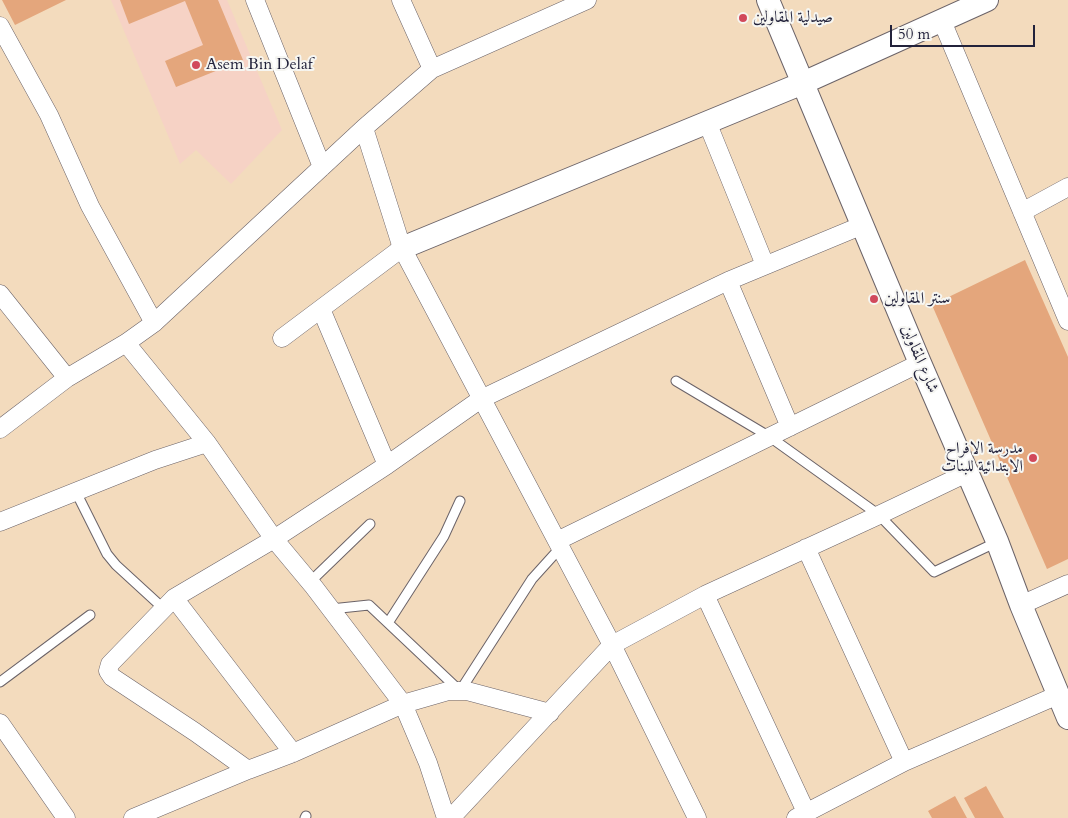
<!DOCTYPE html>
<html>
<head>
<meta charset="utf-8">
<style>
	body { margin:0 }
	#map { position:relative; width:1068px; height:818px; overflow:hidden; background:#f3dbbd; font-family:Cardo,serif }
	canvas { display:block }
	.scale { position:absolute; left:890px; top:25px; width:145px; height:22px; box-sizing:border-box; border:2px solid #22223b; border-top:0; padding-left:6px; font-size:15px; line-height:18px; white-space:nowrap; color:#22223b; -webkit-text-stroke:4px #f6f6f2; paint-order:stroke }
</style>
</head>
<body>
<div id="map">
<canvas width="1068" height="818"></canvas>
<div class="scale">50 m</div>
</div>
<script>
const ctx = document.querySelector('canvas').getContext('2d');
ctx.lineJoin = 'round';
function fill(path, color) {
  ctx.fillStyle = color;
  ctx.fill(path, 'evenodd');
}
function shape(rows) {
  const path = new Path2D();
  for (const r of rows) {
    path.moveTo(r[0], r[1]);
    for (let i = 2; i < r.length; i += 2) path.lineTo(r[i], r[i + 1]);
  }
  return path;
}
function trace(path, color, width, dash) {
  ctx.strokeStyle = color;
  ctx.lineWidth = width;
  ctx.lineCap = dash ? 'butt' : 'round';
  ctx.setLineDash(dash || []);
  ctx.stroke(path);
}
function write(font, color, halo, rows, align = 'center') {
  ctx.font = font + ' Cardo,Amiri,serif';
  ctx.lineWidth = 4;
  ctx.setLineDash([]);
  ctx.textBaseline = 'middle';
  ctx.strokeStyle = halo;
  ctx.fillStyle = color;
  for (const [text, x, y, turn = 0] of rows) {
    ctx.save();
    ctx.translate(x, y);
    ctx.rotate((+turn || 0) * Math.PI / 180);
    ctx.textAlign = isNaN(turn) ? turn : align;
    if (halo) ctx.strokeText(text, 0, 0);
    ctx.fillText(text, 0, 0);
    ctx.restore();
  }
}
fill(shape([
	[111,0,227,0,282,130,231,184,196,150,180,164]
]), '#f6d2c5');
fill(shape([
	[2,0,66,0,15,25],
	[120,0,218,0,243,60,176,87,165,61,203,45,185,1,129,24],
	[1025,260,1068,357,1068,559,1047,569,932,305],
	[986,786,1004,818,975,818,964,798],
	[955,796,967,818,932,818,928,811]
]), '#e4a67c');
const service = shape([
	[676,381,770,437,879,515,934,572,997,542],
	[76,492,107,554,116,565,164,609],
	[310,582,370,524],
	[331,609,369,605,460,691,532,579,560,548],
	[388,623,444,536,460,501],
	[0,682,90,615],
	[305,818,306,816]
]);
const minor = shape([
	[255,0,322,167],
	[401,0,432,69],
	[942,21,1068,321],
	[0,26,49,115,90,206,154,323],
	[707,122,765,265],
	[364,128,402,248,612,645,697,818],
	[1022,212,1068,187],
	[728,281,790,427],
	[0,294,67,378],
	[321,309,387,465],
	[282,338,402,248],
	[126,343,207,443,274,539,314,587,403,704,428,763,446,818],
	[0,429,67,378,126,343,154,323,364,128,432,69,587,0],
	[0,522,155,460,207,443],
	[557,541,920,363],
	[806,548,904,762],
	[705,595,806,812],
	[174,598,293,753],
	[1021,605,1068,584],
	[0,723,66,818],
	[248,770,195,732,112,677,108,671,110,664,174,598,274,539,387,465,481,399,728,281,863,225],
	[133,818,248,770,293,753,403,704,448,691,467,691,550,713],
	[451,818,612,645,705,595,879,515,967,473],
	[796,818,904,762,1058,695]
]);
const tertiary = shape([
	[768,0,920,363,997,541,1021,605,1068,718],
	[402,248,803,83,987,0]
]);
trace(service, '#6b6368', 11);
trace(minor, '#6b6368', 19);
trace(tertiary, '#6b6368', 24);
trace(service, '#fff', 9);
trace(minor, '#fff', 18);
trace(tertiary, '#fff', 22);
for (const [x, y, r, color] of [
	[743,18,5,"#d1495b"],
	[196,65,5,"#d1495b"],
	[874,299,5,"#d1495b"],
	[1033,458,5,"#d1495b"]
]) {
  const dot = new Path2D();
  dot.arc(x, y, r, 0, 2 * Math.PI);
  ctx.fillStyle = color;
  ctx.fill(dot);
  trace(dot, '#f6f6f2', 2);
}
write('16px', '#22223b', '#f6f6f2', [
	["صيدلية المقاولين",753,18],
	["Asem Bin Delaf",206,65],
	["سنتر المقاولين",884,299],
	["مدرسة اﻻفراح",1023,449,"right"],
	["اﻻبتدائية للبنات",1023,467,"right"]
], 'left');
write('16px', '#22223b', '#f6f6f2', [
	["شارع المقاولين",919,359,67]
]);
</script>
</body>
</html>
